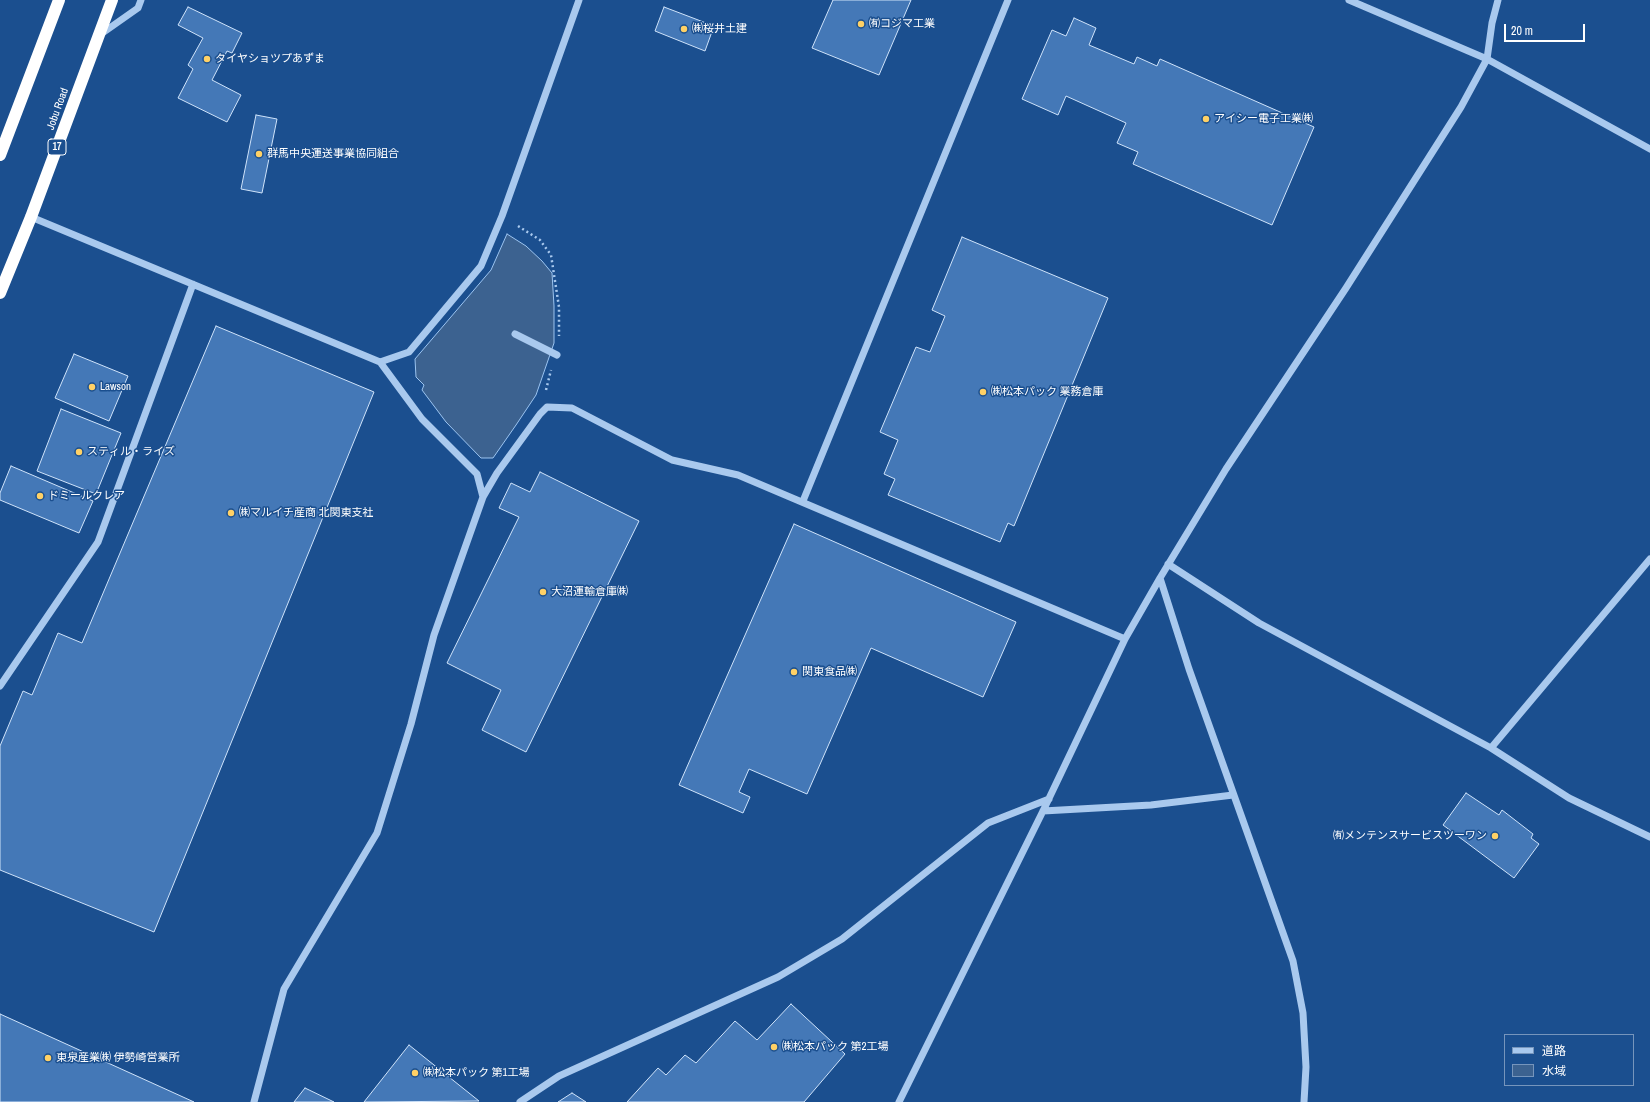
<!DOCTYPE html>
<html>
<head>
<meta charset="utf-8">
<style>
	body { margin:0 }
	#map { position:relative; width:1650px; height:1102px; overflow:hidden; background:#1b4f8f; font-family:"Archivo Narrow","Noto Sans JP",sans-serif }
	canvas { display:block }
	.legend { position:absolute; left:1504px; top:1034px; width:130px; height:52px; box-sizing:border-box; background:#1b4f8f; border:1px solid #7695bc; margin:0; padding:5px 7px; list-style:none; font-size:12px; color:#fff }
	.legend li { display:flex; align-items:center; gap:8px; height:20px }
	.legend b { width:20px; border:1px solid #7695bc }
	.scale { position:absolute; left:1504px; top:24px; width:81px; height:18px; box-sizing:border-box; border:2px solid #fff; border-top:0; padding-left:5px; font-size:12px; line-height:14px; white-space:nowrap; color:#fff; -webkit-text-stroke:3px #1b4f8f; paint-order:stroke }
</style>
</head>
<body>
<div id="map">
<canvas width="1650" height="1102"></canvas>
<ul class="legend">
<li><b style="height:5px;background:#a9c9ee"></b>道路</li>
<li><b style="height:11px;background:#3c6290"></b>水域</li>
</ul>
<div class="scale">20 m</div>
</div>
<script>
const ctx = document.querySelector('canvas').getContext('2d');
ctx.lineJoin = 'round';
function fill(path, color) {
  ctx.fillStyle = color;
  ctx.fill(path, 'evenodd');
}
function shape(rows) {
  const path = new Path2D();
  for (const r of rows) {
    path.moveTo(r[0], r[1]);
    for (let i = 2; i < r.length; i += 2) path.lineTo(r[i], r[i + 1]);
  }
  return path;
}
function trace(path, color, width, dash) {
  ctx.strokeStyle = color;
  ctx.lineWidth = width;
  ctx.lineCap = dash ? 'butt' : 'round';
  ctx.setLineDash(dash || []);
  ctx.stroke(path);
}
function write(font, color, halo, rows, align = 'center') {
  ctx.font = font + ' "Archivo Narrow","Noto Sans JP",sans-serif';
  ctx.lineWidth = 3;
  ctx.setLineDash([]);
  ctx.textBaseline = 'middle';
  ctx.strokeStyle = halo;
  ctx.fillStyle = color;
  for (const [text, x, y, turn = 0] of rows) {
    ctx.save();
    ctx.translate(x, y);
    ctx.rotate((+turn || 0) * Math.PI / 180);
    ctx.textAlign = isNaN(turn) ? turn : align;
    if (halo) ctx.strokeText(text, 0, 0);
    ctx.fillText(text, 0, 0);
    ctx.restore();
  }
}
const water = shape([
	[507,234,526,246,542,261,552,273,554,306,554,343,536,395,516,425,493,458,481,458,446,422,422,390,424,385,416,377,415,359,491,270,507,234]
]);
fill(water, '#3c6290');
trace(water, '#9cc4f0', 1);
const building = shape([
	[833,0,911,0,879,75,812,48,833,0],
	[188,7,242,33,232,53,227,51,212,80,241,95,227,122,178,98,193,69,188,65,203,38,178,25,188,7],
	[664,7,714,26,705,51,655,31,664,7],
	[1074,18,1096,28,1089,45,1134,64,1137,57,1157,66,1160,59,1314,127,1272,225,1133,164,1138,152,1117,143,1126,123,1066,96,1058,115,1022,99,1052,30,1066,36,1074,18],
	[256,115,277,119,262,193,241,189,256,115],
	[962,237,1108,298,1014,526,1008,523,1000,542,888,495,895,479,884,474,898,440,880,432,916,347,930,352,945,316,932,310,962,237],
	[216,326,374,392,154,932,0,870,0,746,23,691,32,695,58,633,82,643,216,326],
	[74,354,128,376,109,421,55,398,74,354],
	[61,409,121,433,96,494,37,471,61,409],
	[11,466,93,501,79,533,0,500,0,493,11,466],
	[540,472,639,521,526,752,482,730,501,690,447,663,519,517,499,508,511,483,530,492,540,472],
	[794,524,1016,622,983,697,871,648,807,794,749,769,739,792,750,797,743,813,679,785,794,524],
	[1466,793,1499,815,1502,810,1533,834,1531,838,1539,844,1514,878,1443,825,1466,793],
	[791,1004,845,1054,804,1102,627,1102,658,1068,666,1075,685,1055,696,1063,735,1021,757,1040,791,1004],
	[0,1014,194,1102,0,1102,0,1014],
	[409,1045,479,1101,364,1102,409,1045],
	[305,1088,334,1102,294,1102,305,1088],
	[572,1093,586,1102,558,1102,572,1093]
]);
fill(building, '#4478b7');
trace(building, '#cfe3fa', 1);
trace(shape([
	[518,226,540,240,551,255,559,307,559,336],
	[546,390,551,370]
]), '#a9c9ee', 2.5, [2, 3]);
trace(shape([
	[1349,0,1487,59,1650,149],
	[101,34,138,8,141,0],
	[31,217,380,362,422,419,477,474,483,497],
	[515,334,557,355],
	[380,362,409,352,481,266,502,216,579,0],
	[803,501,1008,0],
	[1168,564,1259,623,1491,748,1569,798,1650,837],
	[1160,578,1189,669,1293,961,1303,1013,1306,1067,1304,1102],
	[0,686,98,542,193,284],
	[1491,748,1650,559],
	[1043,811,1151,805,1233,795],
	[254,1102,284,989,377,833,411,724,434,635,483,497,497,473,540,414,547,407,572,408,672,460,738,475,1125,639],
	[520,1102,559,1076,778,977,842,939,988,823,1049,799],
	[899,1102,1043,811,1125,639,1160,578,1226,469,1346,288,1461,107,1487,59,1492,23,1498,0]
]), '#a9c9ee', 7);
trace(shape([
	[0,155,59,0],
	[0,293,31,217,112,0]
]), '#fff', 12);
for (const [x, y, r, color] of [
	[861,24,4,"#ffd166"],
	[684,29,4,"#ffd166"],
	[207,59,4,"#ffd166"],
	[1206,119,4,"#ffd166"],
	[259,154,4,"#ffd166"],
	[92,387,4,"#ffd166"],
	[983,392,4,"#ffd166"],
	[79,452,4,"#ffd166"],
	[40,496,4,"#ffd166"],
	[231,513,4,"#ffd166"],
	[543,592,4,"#ffd166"],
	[794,672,4,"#ffd166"],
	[1495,836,4,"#ffd166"],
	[774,1047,4,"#ffd166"],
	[48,1058,4,"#ffd166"],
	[415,1073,4,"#ffd166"]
]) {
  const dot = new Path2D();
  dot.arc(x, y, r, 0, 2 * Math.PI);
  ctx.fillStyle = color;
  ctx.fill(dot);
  trace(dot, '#1b4f8f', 1.5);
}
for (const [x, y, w] of [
	[57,147,18]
]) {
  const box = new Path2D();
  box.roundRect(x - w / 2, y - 8, w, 16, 3);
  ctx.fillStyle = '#1b4f8f';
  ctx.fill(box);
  trace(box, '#fff', 1);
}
write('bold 10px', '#fff', null, [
	["17",57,147]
]);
write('11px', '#fff', '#1b4f8f', [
	["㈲コジマ工業",869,24],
	["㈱桜井土建",692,29],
	["タイヤショツプあずま",215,59],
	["アイシー電子工業㈱",1214,119],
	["群馬中央運送事業協同組合",267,154],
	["Lawson",100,387],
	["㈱松本パック 業務倉庫",991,392],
	["スティル・ライズ",87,452],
	["ドミールクレア",48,496],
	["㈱マルイチ産商 北関東支社",239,513],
	["大沼運輸倉庫㈱",551,592],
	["関東食品㈱",802,672],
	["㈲メンテンスサービスツーワン",1487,836,"right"],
	["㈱松本パック 第2工場",782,1047],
	["東泉産業㈱ 伊勢崎営業所",56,1058],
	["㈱松本パック 第1工場",423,1073]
], 'left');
write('11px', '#fff', '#1b4f8f', [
	["Jobu Road",58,109,-70]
]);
</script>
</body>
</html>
